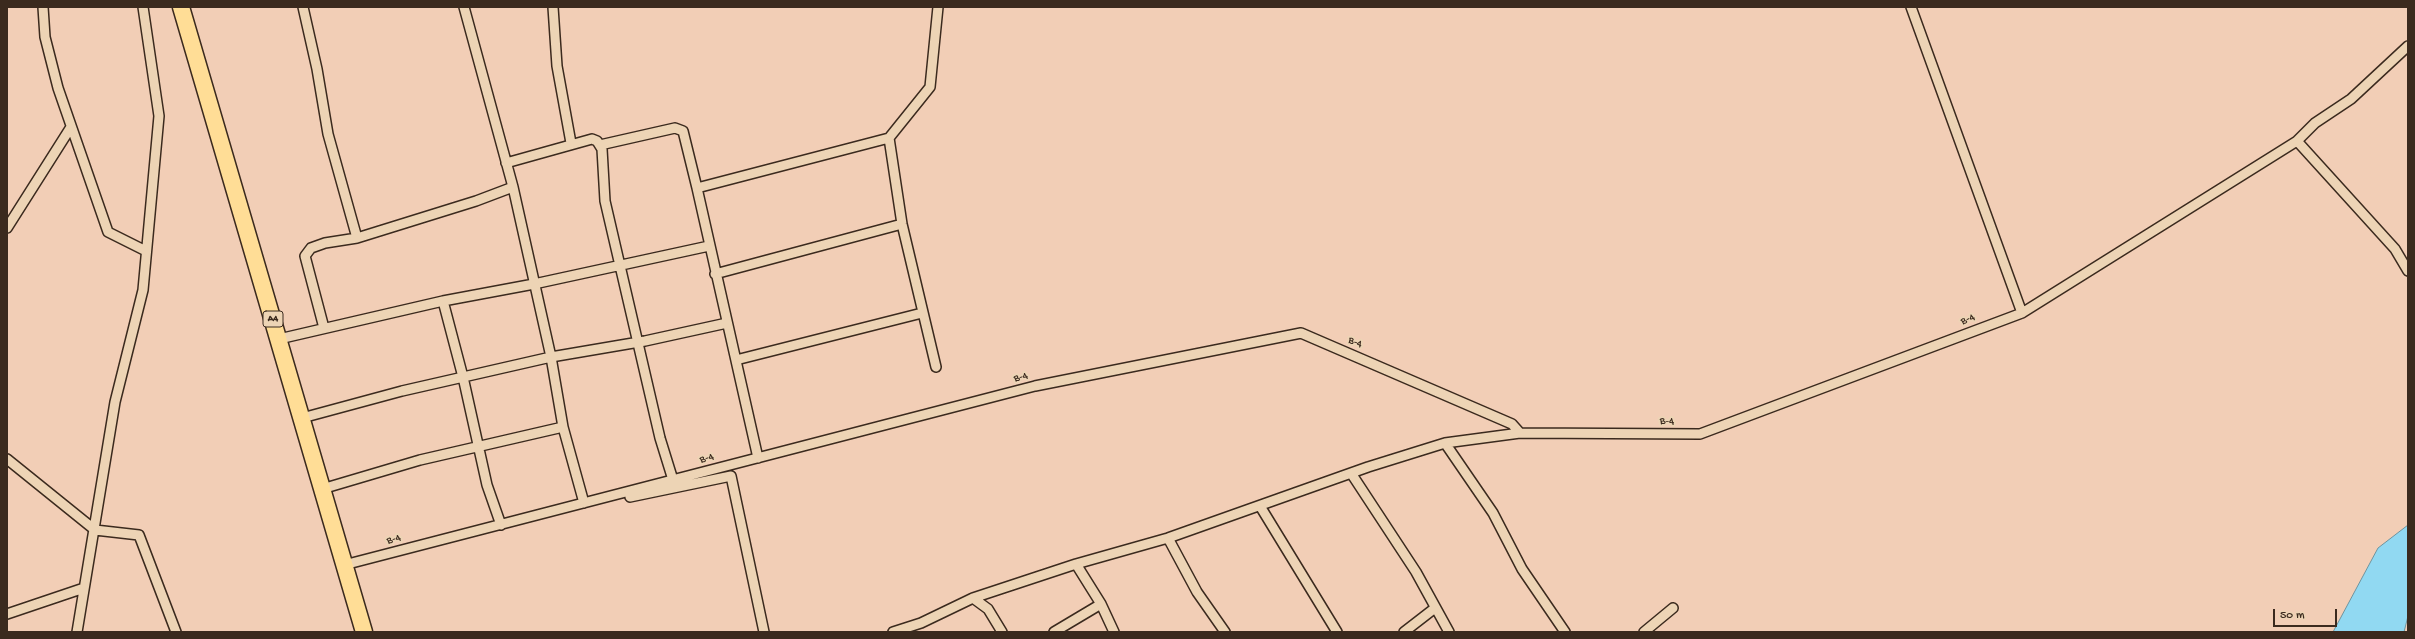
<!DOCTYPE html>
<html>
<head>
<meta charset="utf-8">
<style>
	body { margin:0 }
	#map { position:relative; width:2415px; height:639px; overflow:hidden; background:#f2ceb6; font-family:"Gochi Hand",sans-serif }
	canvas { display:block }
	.frame { position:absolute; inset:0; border:8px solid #3b2a1e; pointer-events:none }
	.scale { position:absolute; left:2273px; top:609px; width:64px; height:18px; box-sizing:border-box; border:2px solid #3b2a1e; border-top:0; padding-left:5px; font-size:12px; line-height:14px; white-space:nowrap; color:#3b2a1e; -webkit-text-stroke:3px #edd4b5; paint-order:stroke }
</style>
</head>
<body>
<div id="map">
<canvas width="2415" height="639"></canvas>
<div class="frame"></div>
<div class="scale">50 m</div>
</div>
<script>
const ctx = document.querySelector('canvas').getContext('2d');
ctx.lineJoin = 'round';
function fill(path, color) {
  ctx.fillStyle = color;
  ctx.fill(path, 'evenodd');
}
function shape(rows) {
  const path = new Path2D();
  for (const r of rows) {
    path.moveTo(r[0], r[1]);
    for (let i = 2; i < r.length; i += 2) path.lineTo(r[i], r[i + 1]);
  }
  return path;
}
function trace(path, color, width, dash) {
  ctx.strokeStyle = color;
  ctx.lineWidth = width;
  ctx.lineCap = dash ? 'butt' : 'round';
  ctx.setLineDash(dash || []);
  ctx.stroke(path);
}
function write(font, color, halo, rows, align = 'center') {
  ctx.font = font + ' "Gochi Hand",sans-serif';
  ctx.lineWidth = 4;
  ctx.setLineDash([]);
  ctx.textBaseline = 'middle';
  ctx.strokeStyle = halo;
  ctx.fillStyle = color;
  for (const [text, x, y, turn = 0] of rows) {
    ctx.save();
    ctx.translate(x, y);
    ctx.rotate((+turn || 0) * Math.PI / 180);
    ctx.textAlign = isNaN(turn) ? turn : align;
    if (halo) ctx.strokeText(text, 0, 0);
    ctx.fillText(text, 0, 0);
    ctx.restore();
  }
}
const water = shape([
	[2408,525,2408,616,2404,632,2333,632,2378,548,2408,525]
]);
fill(water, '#91d9f2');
trace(water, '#6f939d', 1);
const street = shape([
	[43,7,45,37,58,88,108,232,146,251],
	[303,7,317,69,328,134,357,238],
	[464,7,513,187,551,357,563,427,584,503],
	[553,7,557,66,571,143],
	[889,138,902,224,936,367],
	[2297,141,2395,249,2408,271],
	[600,145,675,128,683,131,697,188],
	[506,163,592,139,597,141,602,149,605,201,660,438,673,480],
	[7,228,71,127],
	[715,274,902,224],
	[443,301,463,377,487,485,501,525],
	[2022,313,2297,141,2315,123,2351,99,2408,46],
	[324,328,305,256,311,248,325,243,357,238,476,201,513,187],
	[279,339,443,301,534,284,709,246],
	[736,360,922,313],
	[302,418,402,391,551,357,645,341,727,323],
	[1445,443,1493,513,1522,569,1565,632],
	[758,458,697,188,889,138,930,87,938,7],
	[7,459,95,530,139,535,176,632],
	[1351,473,1416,572,1449,632],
	[322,489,420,460,563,427],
	[630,497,731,476,764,632],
	[1260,506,1337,632],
	[1168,538,1197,592,1225,632],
	[1076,564,1101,604,1114,632],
	[344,565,1035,386,1301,333,1512,424,1520,433,1700,434,2022,313,1911,7],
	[973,598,988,609,1002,632],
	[7,614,84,588],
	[77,632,115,402,143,290,159,116,143,7],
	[893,632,921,623,973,598,1076,564,1168,538,1368,467,1445,443,1520,433],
	[1054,632,1101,604],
	[1404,632,1435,608],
	[1644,632,1673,608]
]);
const highway = shape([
	[181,7,364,632]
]);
trace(street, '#3b2a1e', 12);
trace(highway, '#3b2a1e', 19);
trace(street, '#edd4b5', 9);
trace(highway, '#ffdd96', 16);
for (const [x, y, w] of [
	[273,319,20]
]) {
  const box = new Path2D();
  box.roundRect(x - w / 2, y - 8, w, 16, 3);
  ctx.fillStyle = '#edd4b5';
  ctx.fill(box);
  trace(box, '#3b2a1e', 1);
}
write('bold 10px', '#3b2a1e', null, [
	["A4",273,319]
]);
write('11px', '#3b2a1e', '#edd4b5', [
	["B-4",1968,320,-21],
	["B-4",1355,343,23],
	["B-4",1021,378,-14],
	["B-4",1667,422],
	["B-4",707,459,-15],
	["B-4",394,540,-15]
]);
</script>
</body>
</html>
